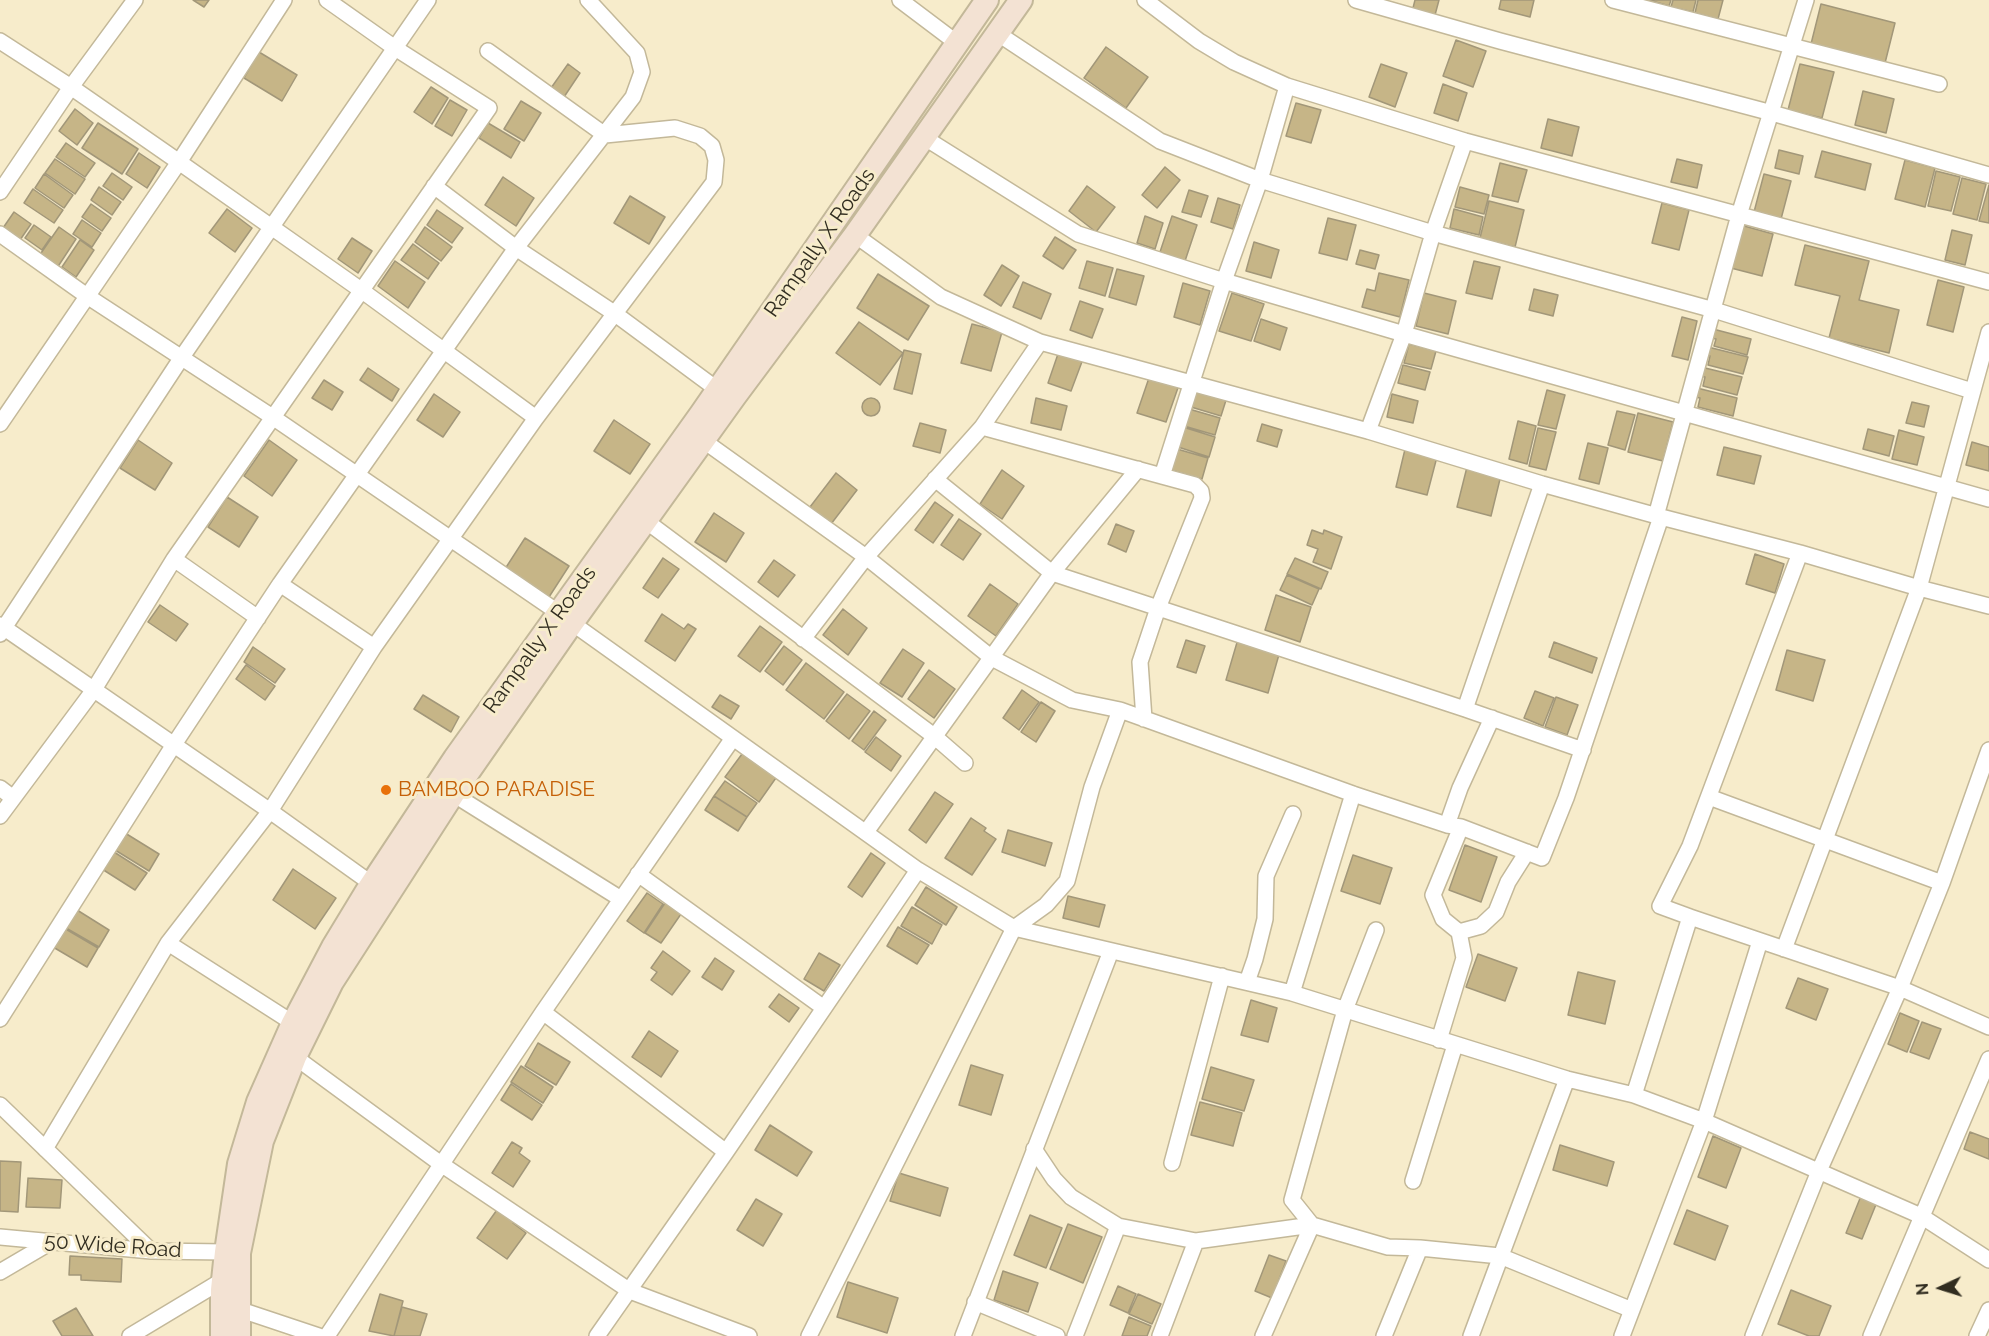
<!DOCTYPE html>
<html>
<head>
<meta charset="utf-8">
<style>
	body { margin:0 }
	#map { position:relative; width:1989px; height:1336px; overflow:hidden; background:#f7eccb; font-family:Raleway,sans-serif }
	canvas { display:block }
	.north { position:absolute; left:1911px; top:1258px; width:60px; height:60px; -webkit-text-stroke:4px #f7eccb; paint-order:stroke; rotate:266deg; font-size:16px; font-weight:700; line-height:24px; text-align:center; color:#312d20 }
	.north::after { content:''; display:block; margin:auto; width:21px; height:27px; background:#312d20; clip-path:polygon(50% 0,100% 100%,50% 72%,0 100%) }
</style>
</head>
<body>
<div id="map">
<canvas width="1989" height="1336"></canvas>
<div class="north">N</div>
</div>
<script>
const ctx = document.querySelector('canvas').getContext('2d');
ctx.lineJoin = 'round';
function fill(path, color) {
  ctx.fillStyle = color;
  ctx.fill(path, 'evenodd');
}
function shape(rows) {
  const path = new Path2D();
  for (const r of rows) {
    if (r.length === 3) {
      path.moveTo(r[0] + r[2], r[1]);
      path.arc(r[0], r[1], r[2], 0, 2 * Math.PI);
      continue;
    }
    path.moveTo(r[0], r[1]);
    for (let i = 2; i < r.length; i += 2) path.lineTo(r[i], r[i + 1]);
  }
  return path;
}
function trace(path, color, width, dash) {
  ctx.strokeStyle = color;
  ctx.lineWidth = width;
  ctx.lineCap = dash ? 'butt' : 'round';
  ctx.setLineDash(dash || []);
  ctx.stroke(path);
}
function write(font, color, halo, rows, align = 'center') {
  ctx.font = font + ' Raleway,sans-serif';
  ctx.lineWidth = 6;
  ctx.setLineDash([]);
  ctx.textBaseline = 'middle';
  ctx.strokeStyle = halo;
  ctx.fillStyle = color;
  for (const [text, x, y, turn = 0] of rows) {
    ctx.save();
    ctx.translate(x, y);
    ctx.rotate((+turn || 0) * Math.PI / 180);
    ctx.textAlign = isNaN(turn) ? turn : align;
    if (halo) ctx.strokeText(text, 0, 0);
    ctx.fillText(text, 0, 0);
    ctx.restore();
  }
}
const building = shape([
	[193,0,209,0,204,7,193,0],
	[1415,0,1439,0,1435,15,1413,8,1415,0],
	[1501,0,1534,0,1530,17,1499,9,1501,0],
	[1649,0,1671,0,1669,6,1649,0],
	[1673,0,1696,0,1693,12,1671,7,1673,0],
	[1698,0,1723,0,1718,19,1695,13,1698,0],
	[1821,4,1895,23,1885,63,1811,44,1821,4],
	[1456,40,1486,51,1473,87,1443,76,1456,40],
	[1106,47,1148,77,1126,108,1084,78,1106,47],
	[259,52,297,75,282,101,244,78,259,52],
	[568,64,580,73,564,97,551,88,568,64],
	[1381,64,1407,73,1395,107,1369,97,1381,64],
	[1800,64,1834,72,1822,118,1788,110,1800,64],
	[1443,84,1467,93,1458,121,1434,113,1443,84],
	[431,87,448,98,432,124,414,112,431,87],
	[1863,91,1894,99,1886,133,1855,125,1863,91],
	[450,100,467,110,452,136,435,126,450,100],
	[521,101,541,113,524,141,504,129,521,101],
	[1296,103,1321,110,1311,143,1286,136,1296,103],
	[75,109,93,123,77,145,59,131,75,109],
	[1548,119,1579,127,1572,156,1541,148,1548,119],
	[98,123,138,149,122,174,82,148,98,123],
	[488,123,520,142,511,158,479,138,488,123],
	[66,143,95,163,85,177,56,157,66,143],
	[1779,150,1803,156,1799,174,1775,168,1779,150],
	[1822,151,1871,164,1865,190,1815,177,1822,151],
	[139,153,160,167,147,188,126,174,139,153],
	[55,159,85,179,75,194,45,173,55,159],
	[1677,159,1702,165,1697,188,1671,182,1677,159],
	[1905,160,1935,168,1925,207,1895,199,1905,160],
	[1500,163,1527,170,1518,202,1492,196,1500,163],
	[1165,167,1180,180,1157,208,1142,195,1165,167],
	[1936,171,1960,177,1951,211,1928,206,1936,171],
	[112,173,132,187,123,200,103,186,112,173],
	[44,174,73,195,64,208,35,188,44,174],
	[1764,174,1791,181,1781,219,1754,212,1764,174],
	[503,177,534,198,516,226,485,205,503,177],
	[1962,178,1986,184,1977,220,1953,214,1962,178],
	[1989,185,1989,223,1979,221,1989,185],
	[1087,186,1115,207,1096,232,1069,211,1087,186],
	[99,187,121,202,112,215,91,200,99,187],
	[1460,187,1489,195,1484,214,1455,207,1460,187],
	[33,189,63,210,54,223,24,203,33,189],
	[1189,190,1208,196,1201,217,1182,212,1189,190],
	[630,196,665,217,649,244,614,223,630,196],
	[1218,198,1240,205,1233,229,1211,222,1218,198],
	[1489,201,1524,210,1515,247,1480,238,1489,201],
	[1662,203,1689,210,1679,250,1652,243,1662,203],
	[91,204,111,218,102,231,82,217,91,204],
	[227,209,252,228,235,252,209,233,227,209],
	[1454,209,1483,217,1479,235,1450,228,1454,209],
	[437,210,463,228,452,243,427,225,437,210],
	[14,212,31,224,20,240,3,228,14,212],
	[1145,216,1163,223,1155,249,1137,243,1145,216],
	[1172,216,1197,225,1185,261,1160,252,1172,216],
	[1328,218,1356,225,1347,260,1319,253,1328,218],
	[82,220,101,233,92,247,73,234,82,220],
	[1737,224,1773,234,1762,276,1727,267,1737,224],
	[34,225,51,237,42,250,25,238,34,225],
	[59,227,76,239,57,268,39,256,59,227],
	[425,227,452,247,441,261,415,242,425,227],
	[1952,230,1972,235,1965,265,1945,260,1952,230],
	[1055,237,1076,250,1063,269,1043,256,1055,237],
	[352,238,372,251,358,273,338,259,352,238],
	[80,240,94,250,76,277,62,267,80,240],
	[1254,242,1279,250,1271,278,1246,271,1254,242],
	[413,244,439,263,428,279,401,260,413,244],
	[1805,245,1869,261,1859,300,1899,310,1889,353,1829,338,1840,296,1795,285,1805,245],
	[1360,250,1379,255,1375,269,1356,264,1360,250],
	[395,261,425,282,408,308,378,286,395,261],
	[1087,261,1113,268,1105,296,1079,288,1087,261],
	[1474,261,1500,267,1492,299,1466,293,1474,261],
	[1002,265,1019,276,1001,306,984,295,1002,265],
	[1117,269,1144,276,1136,305,1109,297,1117,269],
	[1379,273,1409,280,1400,317,1362,307,1367,289,1375,291,1379,273],
	[878,274,929,306,908,340,857,308,878,274],
	[1938,280,1964,287,1953,332,1927,325,1938,280],
	[1023,282,1051,294,1041,319,1013,307,1023,282],
	[1183,283,1210,291,1200,325,1174,317,1183,283],
	[1534,289,1558,295,1553,316,1529,310,1534,289],
	[1232,293,1264,304,1251,341,1219,331,1232,293],
	[1424,293,1456,301,1448,334,1416,326,1424,293],
	[1080,301,1103,309,1092,338,1070,330,1080,301],
	[1682,317,1697,321,1688,360,1672,356,1682,317],
	[1261,319,1287,328,1280,350,1254,341,1261,319],
	[859,322,903,353,880,385,836,353,859,322],
	[972,324,1002,332,991,371,961,363,972,324],
	[1713,329,1751,339,1747,355,1714,346,1716,339,1711,338,1713,329],
	[1409,344,1436,351,1431,369,1404,363,1409,344],
	[1708,347,1748,357,1743,374,1708,365,1710,356,1706,355,1708,347],
	[904,350,921,354,912,394,894,389,904,350],
	[1059,351,1083,359,1071,391,1048,383,1059,351],
	[1403,365,1430,372,1425,390,1398,383,1403,365],
	[1701,367,1742,377,1737,395,1703,386,1705,377,1699,376,1701,367],
	[368,368,399,389,392,401,360,380,368,368],
	[1151,372,1180,382,1166,422,1137,413,1151,372],
	[324,380,343,392,332,410,312,398,324,380],
	[1197,388,1227,397,1221,416,1191,407,1197,388],
	[1697,388,1737,398,1733,416,1698,407,1700,398,1695,397,1697,388],
	[1547,390,1565,395,1556,429,1538,425,1547,390],
	[434,394,460,412,443,437,417,420,434,394],
	[1392,394,1418,401,1413,423,1387,417,1392,394],
	[1036,398,1067,406,1061,430,1031,423,1036,398],
	[871,407,9],
	[1912,402,1929,406,1924,427,1906,423,1912,402],
	[1189,409,1220,418,1215,435,1184,426,1189,409],
	[1617,411,1635,415,1625,450,1608,445,1617,411],
	[1638,413,1673,422,1663,461,1628,452,1638,413],
	[614,420,650,444,630,474,594,451,614,420],
	[1518,421,1536,426,1527,464,1509,459,1518,421],
	[920,423,946,430,940,453,913,446,920,423],
	[1262,424,1282,430,1277,447,1257,441,1262,424],
	[1183,427,1215,437,1209,457,1178,447,1183,427],
	[1538,428,1556,432,1546,470,1529,466,1538,428],
	[1868,429,1894,436,1889,456,1863,449,1868,429],
	[1899,430,1924,437,1917,465,1892,459,1899,430],
	[138,440,172,463,155,490,120,468,138,440],
	[269,440,297,460,272,496,244,476,269,440],
	[1972,442,1989,447,1989,471,1966,465,1972,442],
	[1588,443,1608,448,1599,484,1579,479,1588,443],
	[1406,445,1438,453,1427,495,1396,487,1406,445],
	[1724,447,1761,456,1754,484,1717,475,1724,447],
	[1177,449,1208,458,1202,479,1171,470,1177,449],
	[1467,467,1501,475,1491,516,1457,507,1467,467],
	[1002,470,1024,486,1002,519,980,504,1002,470],
	[836,473,857,490,831,524,810,507,836,473],
	[227,497,258,517,239,547,208,527,227,497],
	[935,502,953,515,933,543,915,530,935,502],
	[714,513,744,533,726,562,695,542,714,513],
	[959,519,981,534,963,560,941,545,959,519],
	[1116,524,1134,531,1126,552,1108,544,1116,524],
	[1312,530,1323,534,1324,530,1342,537,1331,569,1313,562,1318,549,1307,545,1312,530],
	[525,538,569,566,549,597,505,569,525,538],
	[1755,554,1784,564,1775,593,1746,584,1755,554],
	[663,558,679,569,658,598,643,588,663,558],
	[1295,558,1328,572,1321,589,1287,574,1295,558],
	[774,560,795,575,778,597,758,582,774,560],
	[1287,575,1319,589,1312,605,1280,590,1287,575],
	[990,584,1018,604,996,636,968,616,990,584],
	[1276,595,1311,607,1300,642,1265,630,1276,595],
	[160,605,188,624,176,641,148,622,160,605],
	[843,609,867,628,848,655,823,635,843,609],
	[662,614,684,629,688,624,696,629,675,661,645,641,662,614],
	[760,626,782,642,760,672,738,656,760,626],
	[1238,639,1280,651,1268,693,1226,680,1238,639],
	[1186,640,1205,646,1196,673,1177,667,1186,640],
	[1554,642,1597,658,1592,673,1549,657,1554,642],
	[784,646,802,660,783,685,765,671,784,646],
	[253,647,285,669,275,683,244,662,253,647],
	[903,649,924,663,902,697,880,683,903,649],
	[1787,650,1825,660,1813,701,1776,690,1787,650],
	[806,663,844,692,824,719,786,690,806,663],
	[246,665,275,686,265,700,236,679,246,665],
	[929,670,955,689,934,718,908,699,929,670],
	[1022,690,1039,702,1019,730,1003,718,1022,690],
	[1535,691,1554,698,1543,726,1524,718,1535,691],
	[847,694,870,711,849,739,826,721,847,694],
	[423,695,459,717,451,732,414,709,423,695],
	[720,695,739,706,731,719,712,707,720,695],
	[1556,697,1578,705,1567,735,1545,727,1556,697],
	[1041,702,1055,711,1036,742,1021,732,1041,702],
	[874,711,886,720,864,750,852,741,874,711],
	[876,737,901,756,891,771,865,752,876,737],
	[745,750,778,775,759,802,725,777,745,750],
	[725,781,757,803,747,817,714,796,725,781],
	[935,792,953,804,926,843,909,830,935,792],
	[714,796,747,817,738,831,705,810,714,796],
	[971,818,986,828,984,831,996,839,972,875,945,858,971,818],
	[1008,830,1052,843,1045,866,1002,852,1008,830],
	[125,833,159,854,149,871,115,850,125,833],
	[1465,845,1497,857,1481,902,1449,890,1465,845],
	[114,852,147,873,135,890,102,869,114,852],
	[871,853,885,863,862,897,848,887,871,853],
	[1353,855,1392,868,1380,904,1341,891,1353,855],
	[293,869,336,898,315,929,273,900,293,869],
	[926,887,957,907,946,925,915,905,926,887],
	[647,893,663,904,644,933,627,921,647,893],
	[1068,896,1105,905,1099,927,1063,918,1068,896],
	[665,903,681,914,661,943,645,933,665,903],
	[912,907,942,925,932,944,901,926,912,907],
	[77,910,109,930,99,947,66,928,77,910],
	[898,927,929,945,917,964,887,946,898,927],
	[64,928,98,948,87,967,53,947,64,928],
	[663,951,690,971,672,995,651,980,657,972,651,968,663,951],
	[819,953,840,965,824,991,804,979,819,953],
	[1478,954,1517,968,1505,1001,1466,987,1478,954],
	[715,958,734,971,722,990,702,977,715,958],
	[1578,972,1615,981,1605,1024,1568,1015,1578,972],
	[1798,978,1828,989,1816,1020,1786,1008,1798,978],
	[779,994,799,1008,789,1022,769,1007,779,994],
	[1251,1000,1277,1008,1268,1042,1241,1035,1251,1000],
	[1900,1013,1919,1021,1907,1052,1888,1044,1900,1013],
	[1922,1022,1941,1029,1929,1059,1910,1052,1922,1022],
	[649,1031,678,1051,661,1077,632,1057,649,1031],
	[538,1043,570,1062,556,1085,525,1066,538,1043],
	[971,1065,1003,1075,991,1115,959,1105,971,1065],
	[521,1066,553,1087,543,1103,511,1082,521,1066],
	[1211,1067,1254,1080,1244,1111,1202,1099,1211,1067],
	[511,1084,542,1105,532,1120,501,1100,511,1084],
	[1200,1102,1242,1113,1233,1146,1191,1135,1200,1102],
	[770,1125,812,1152,797,1176,755,1150,770,1125],
	[1970,1132,1989,1139,1989,1159,1964,1149,1970,1132],
	[1713,1136,1741,1148,1726,1188,1698,1177,1713,1136],
	[512,1142,522,1148,519,1153,530,1161,513,1187,492,1173,512,1142],
	[1560,1145,1614,1162,1607,1186,1553,1170,1560,1145],
	[0,1161,21,1162,18,1212,0,1211,0,1161],
	[899,1173,948,1188,940,1216,890,1201,899,1173],
	[28,1178,62,1180,60,1208,26,1207,28,1178],
	[1861,1196,1877,1202,1862,1239,1846,1233,1861,1196],
	[756,1199,782,1214,763,1246,737,1230,756,1199],
	[499,1207,515,1219,513,1223,526,1233,507,1259,477,1238,499,1207],
	[1687,1210,1728,1226,1715,1260,1674,1244,1687,1210],
	[1030,1215,1062,1228,1046,1268,1014,1255,1030,1215],
	[1068,1224,1102,1237,1083,1283,1050,1269,1068,1224],
	[1269,1255,1286,1261,1272,1298,1255,1291,1269,1255],
	[70,1256,122,1259,121,1282,81,1280,81,1275,69,1275,70,1256],
	[1003,1271,1038,1283,1028,1312,994,1300,1003,1271],
	[848,1282,898,1298,887,1333,837,1317,848,1282],
	[1118,1286,1136,1294,1128,1313,1110,1305,1118,1286],
	[1791,1290,1831,1306,1819,1336,1809,1336,1778,1324,1791,1290],
	[380,1294,403,1301,394,1336,369,1331,380,1294],
	[1138,1294,1161,1304,1152,1324,1129,1314,1138,1294],
	[402,1307,427,1314,420,1336,394,1336,402,1307],
	[76,1308,93,1336,62,1336,53,1321,76,1308],
	[1129,1317,1151,1326,1147,1336,1122,1336,1129,1317]
]);
fill(building, '#c6b587');
trace(building, '#a29779', 1.5);
const minor = shape([
	[900,0,957,43],
	[1145,0,1199,41,1234,62,1287,86,1465,141,1989,282],
	[1356,0,1500,41,1772,113,1989,175],
	[1613,0,1939,84],
	[997,33,1160,141,1260,180,1433,233,1714,310,1972,391],
	[0,41,71,87,179,162,361,290,536,418],
	[925,138,1078,234,1224,281,1404,334,1989,499],
	[434,186,516,248,614,313,718,390],
	[0,192,71,87,135,0],
	[0,234,87,296,274,418,559,613],
	[855,235,941,297,1040,342,1368,431,1542,484,1661,517,1800,553,1919,588,1989,606],
	[0,424,179,162,284,0],
	[982,427,1195,485,1201,491,1202,498,1158,608,1140,662,1144,719],
	[1368,431,1404,334,1433,233,1465,141],
	[704,441,866,557,992,658,1072,700,1120,710,1353,794,1447,825,1461,827,1542,858,1566,798,1661,517],
	[1162,476,1224,281,1260,180,1287,86],
	[935,479,1052,573,1465,709,1583,750],
	[1656,516,1739,215,1806,0],
	[646,521,934,736,965,763],
	[174,559,258,618],
	[280,584,374,647],
	[572,623,918,870,1014,928,1292,993,1567,1079,1634,1095,1704,1121,1921,1216,1989,1260],
	[0,625,270,811,372,884],
	[0,634,182,357,428,0],
	[803,639,866,557,982,427,1040,342],
	[1465,709,1542,484],
	[0,788,13,798],
	[453,794,621,899],
	[1709,797,1942,883],
	[0,816,93,691,174,559,489,108,395,48,327,0],
	[1447,825,1460,788,1492,718],
	[866,832,1052,573,1138,469],
	[638,874,824,1008],
	[1690,917,1900,988,1989,1027],
	[1459,932,1481,926,1496,912,1508,882,1527,852],
	[168,943,293,1023],
	[1784,949,1919,588,1989,332],
	[1247,982,1255,959,1265,919,1266,876,1293,814],
	[1292,993,1353,794],
	[543,1012,726,1152],
	[0,1019,173,746,280,584,516,248,633,97,642,72,637,53,588,0],
	[1439,1040,1464,958,1459,932,1443,919,1433,895,1461,827],
	[295,1057,441,1164,630,1291,749,1336],
	[1634,1095,1690,917,1660,906,1690,846,1800,553],
	[0,1105,151,1251],
	[45,1149,168,943,270,811,374,647,536,418,714,182,716,160,712,146,700,136,675,128,605,135,488,51],
	[1034,1149,1054,1179,1071,1197,1118,1226,1196,1241,1312,1225,1388,1247,1420,1248,1500,1256,1632,1310],
	[1172,1163,1222,976],
	[1413,1181,1455,1045],
	[1312,1225,1292,1200,1345,1010,1376,930],
	[0,1237,151,1251,226,1252],
	[0,1272,51,1242],
	[975,1302,1057,1336],
	[238,1309,319,1336],
	[130,1336,223,1280],
	[327,1336,543,1012,733,738],
	[597,1336,726,1152,918,870],
	[809,1336,1014,928,1046,905,1067,881,1092,787,1120,710],
	[963,1336,1111,951],
	[1075,1336,1118,1226],
	[1160,1336,1196,1241],
	[1263,1336,1312,1225],
	[1384,1336,1420,1248],
	[1471,1336,1567,1079],
	[1622,1336,1704,1121,1760,941],
	[1753,1336,1819,1171,1900,988,1942,883,1989,750],
	[1871,1336,1989,1059],
	[1977,1336,1989,1310]
]);
const secondary = shape([
	[222,1336,222,1290,226,1252,239,1164,258,1102,293,1023,333,947,367,891,455,758,701,414,987,0],
	[239,1336,239,1253,262,1141,295,1057,332,982,453,794,572,623,735,396,855,235,1021,0]
]);
trace(minor, '#c3b899', 18);
trace(secondary, '#c3b899', 26);
trace(minor, '#fff', 15);
trace(secondary, '#f3e2d3', 22);
for (const [x, y, r, color] of [
	[386,790,6,"#e8710a"]
]) {
  const dot = new Path2D();
  dot.arc(x, y, r, 0, 2 * Math.PI);
  ctx.fillStyle = color;
  ctx.fill(dot);
  trace(dot, '#f7eccb', 2);
}
write('21px', '#312d20', '#f7eccb', [
	["Rampally X Roads",820,243,-55],
	["Rampally X Roads",540,640,-54],
	["50 Wide Road",113,1246,4]
]);
write('21px', '#c56008', '#f7eccb', [
	["BAMBOO PARADISE",398,790]
], 'left');
</script>
</body>
</html>
